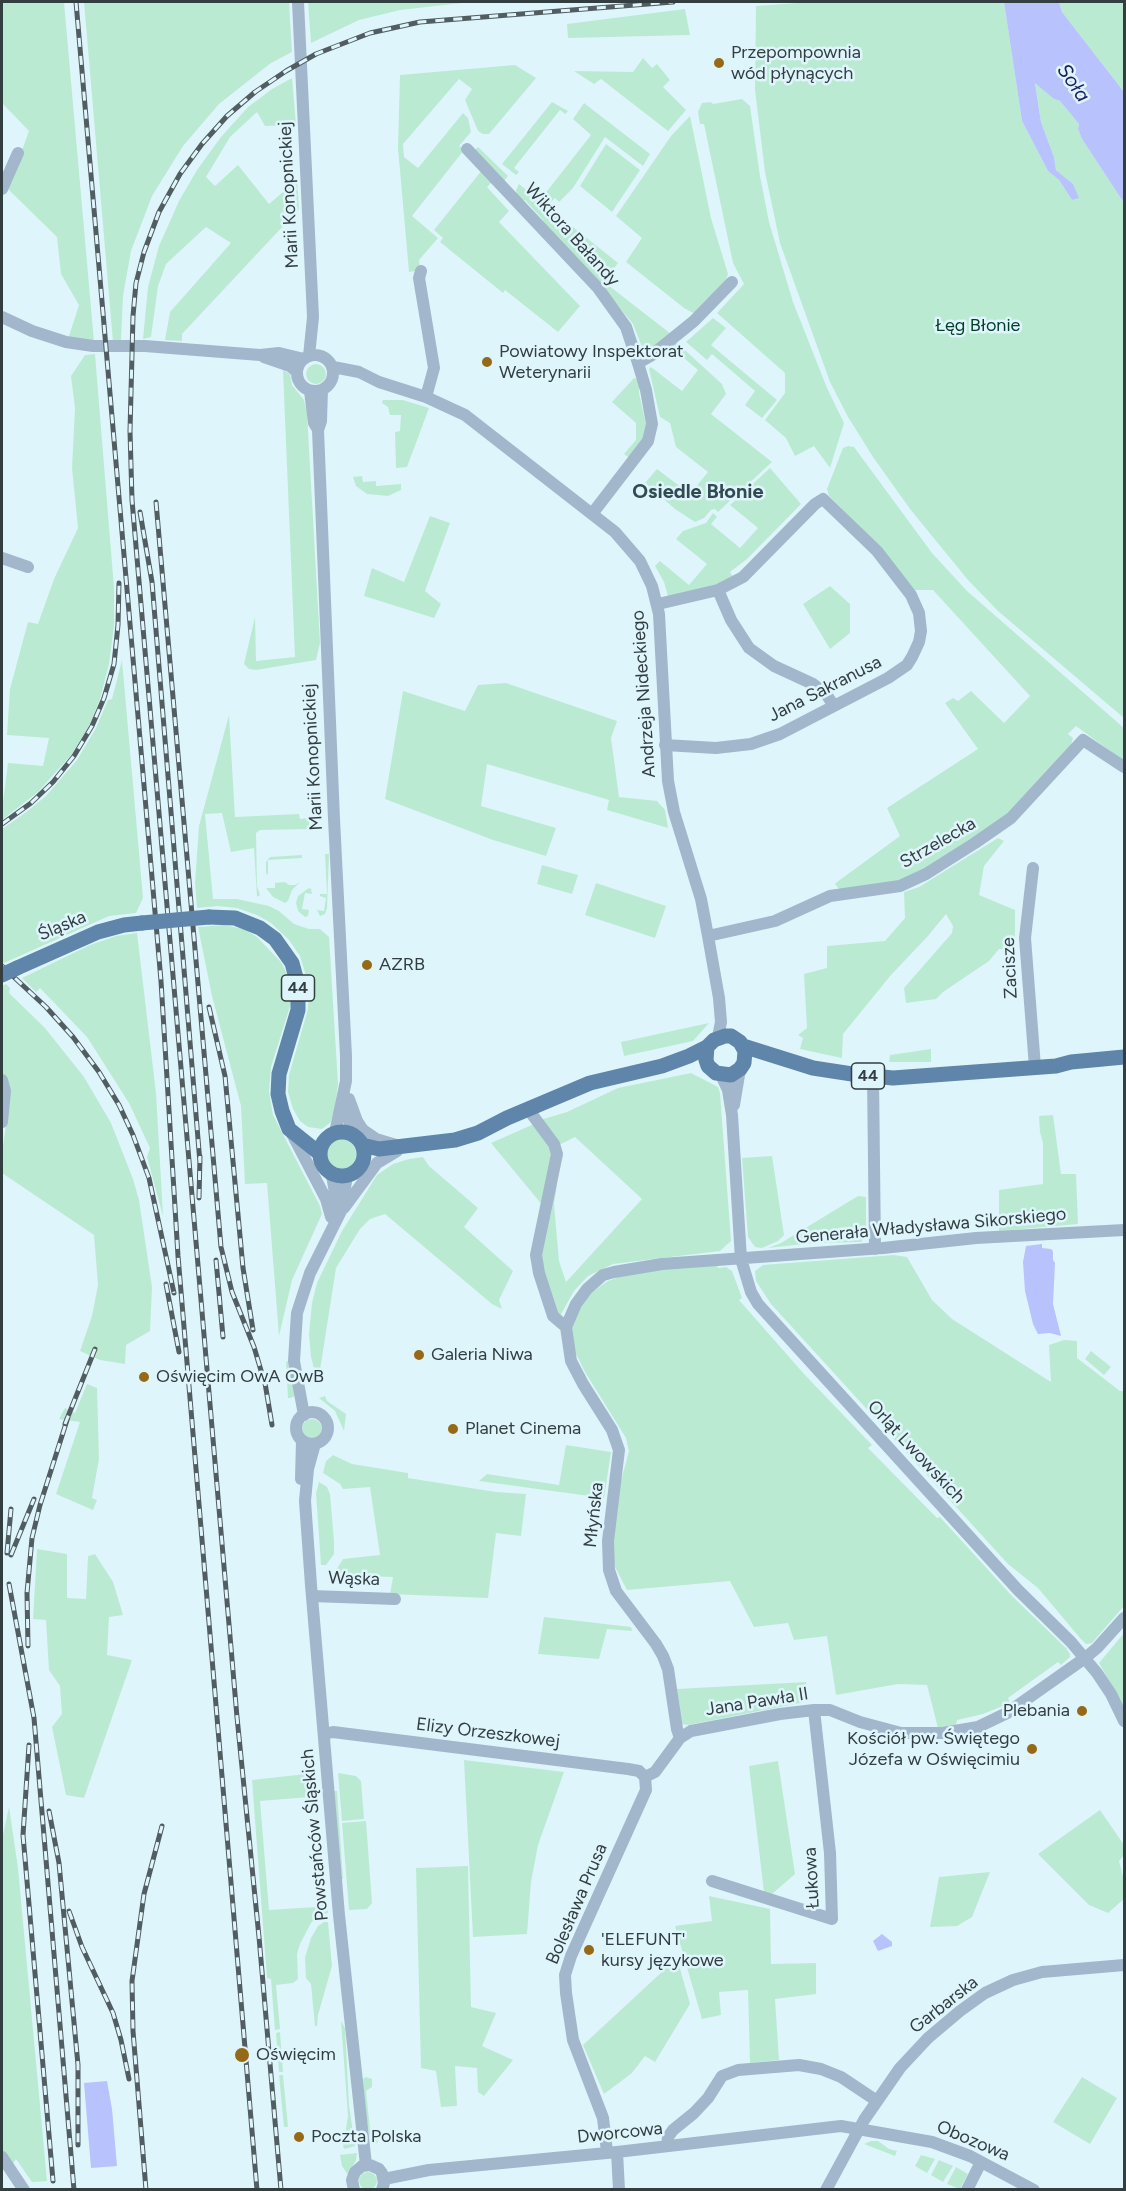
<!DOCTYPE html>
<html>
<head>
<meta charset="utf-8">
<style>
	body { margin:0 }
	#map { position:relative; width:1126px; height:2191px; overflow:hidden; background:#dff5fc; font-family:Figtree,sans-serif }
	canvas { display:block }
	.frame { position:absolute; inset:0; border:3px solid #333e41; pointer-events:none }
</style>
</head>
<body>
<div id="map">
<canvas width="1126" height="2191"></canvas>
<div class="frame"></div>
</div>
<script>
const ctx = document.querySelector('canvas').getContext('2d');
ctx.lineJoin = 'round';
function fill(path, color) {
  ctx.fillStyle = color;
  ctx.fill(path, 'evenodd');
}
function shape(rows) {
  const path = new Path2D();
  for (const r of rows) {
    if (r.length === 3) {
      path.moveTo(r[0] + r[2], r[1]);
      path.arc(r[0], r[1], r[2], 0, 2 * Math.PI);
      continue;
    }
    path.moveTo(r[0], r[1]);
    for (let i = 2; i < r.length; i += 2) path.lineTo(r[i], r[i + 1]);
  }
  return path;
}
function trace(path, color, width, dash) {
  ctx.strokeStyle = color;
  ctx.lineWidth = width;
  ctx.lineCap = dash ? 'butt' : 'round';
  ctx.setLineDash(dash || []);
  ctx.stroke(path);
}
function write(font, color, halo, rows, align = 'center') {
  ctx.font = font + ' Figtree,sans-serif';
  ctx.lineWidth = 5;
  ctx.setLineDash([]);
  ctx.textBaseline = 'middle';
  ctx.strokeStyle = halo;
  ctx.fillStyle = color;
  for (const [text, x, y, turn = 0] of rows) {
    ctx.save();
    ctx.translate(x, y);
    ctx.rotate((+turn || 0) * Math.PI / 180);
    ctx.textAlign = isNaN(turn) ? turn : align;
    if (halo) ctx.strokeText(text, 0, 0);
    ctx.fillText(text, 0, 0);
    ctx.restore();
  }
}
fill(shape([
	[2,2,64,2,94,342,68,339,79,305,61,274,57,237,8,189,29,131,2,103],
	[84,2,289,2,292,52,271,63,219,104,183,146,152,196,131,251,123,296,121,340,113,342],
	[308,2,471,2,400,10,359,20,311,43],
	[812,2,1004,2,1022,121,1048,171,1059,180,1072,200,1078,198,1073,184,1056,170,1054,157,1041,122,1035,82,1054,99,1060,101,1079,124,1078,129,1082,139,1124,203,1124,718,998,611,968,580,910,509,873,457,848,417,830,382,780,243,765,172,755,90,756,6],
	[1059,2,1124,2,1124,92,1062,12],
	[685,9,690,35,568,38,567,24],
	[643,58,652,68,657,64,670,80,663,87,686,110,668,131,601,79,594,84,574,71,633,72],
	[515,65,536,78,489,134,483,134,478,131,465,100,472,89,459,79,403,144,404,157,418,168,463,113,468,118,471,132,459,146,464,150,412,216,438,238,419,260,420,270,409,272,398,148,400,75],
	[292,78,296,125,265,126,257,112,230,137,206,177,215,186,238,165,269,204,297,180,299,209,182,334,182,341,165,340,170,312,231,243,206,227,166,264,158,286,151,337,143,339,148,287,159,246,179,201,197,170,221,137,248,107,272,89],
	[742,99,750,106,760,176,769,222,793,302,827,388,844,423,830,468,814,446,795,456,786,438,765,420,785,393,785,373,717,313,744,284,733,263,704,124,700,124,698,112,702,103,711,102,713,104],
	[552,102,568,111,565,114,560,110,514,168,519,172,516,175,502,164],
	[584,103,650,154,643,166,605,137,573,188,559,202,555,198,551,202,544,195,591,135,573,119],
	[690,116,711,218,728,274,726,280,695,314,684,308,626,262,642,238,616,216,671,136],
	[606,144,640,170,612,212,580,186],
	[478,147,508,176,504,181,474,151],
	[482,170,493,181,487,187,509,211,499,222,580,306,558,332,505,290,503,293,440,242,443,238,434,230],
	[519,184,618,263,601,286,543,224,543,220,525,200,522,201,517,196,516,190],
	[608,285,671,334,656,348,644,352,633,324,605,290],
	[713,318,726,328,711,345,777,400,762,418,745,405,755,391,712,354,707,360,686,342],
	[676,342,722,384,726,394,711,414,772,462,718,512,715,509,711,510,704,518,695,522,675,509,645,483,657,469,690,494,708,472,676,447,670,423,660,417,649,369,651,367,682,391,698,370,670,346],
	[95,354,114,588,114,626,109,664,100,699,90,724,72,754,38,792,2,820,2,802,3,802,8,763,43,766,49,738,7,735,10,689,28,622,38,624,54,579,78,528,72,468,75,408,71,376,85,355],
	[316,374,10],
	[283,370,290,374,292,385,304,400,307,413,320,643,316,660,256,670,249,669,244,664,255,617,256,661,295,657],
	[634,378,639,380,639,393,646,425,644,439,631,459,624,454,636,440,636,423,612,402],
	[383,400,403,400,429,408,407,467,396,468,395,432,400,431,401,415,390,415,388,407,382,403],
	[848,446,854,447,932,553,967,591,1124,728,1124,761,1076,726,1068,734,1073,738,1071,745,1016,809,927,868,903,881,844,891,838,888,835,884,837,882,900,836,887,808,978,749,945,703,953,698,958,701,971,691,1004,723,1030,696,933,590,914,590,870,537,829,496,827,489,843,448],
	[770,468,801,504,747,559,730,572,733,577,717,585,668,596,664,582,655,566,660,561,689,585,707,564,676,539,683,531,706,523,713,513,717,517,711,524,740,548,758,528,730,505],
	[362,476,363,482,376,481,376,486,401,484,401,490,388,496,367,494,356,486,353,477],
	[430,516,450,523,425,591,441,604,434,618,364,596,372,568,404,582],
	[830,586,850,604,850,633,830,649,803,604],
	[122,660,143,898,136,913,109,916,4,963,2,960,2,829,25,813,46,796,77,760,96,728,108,700,112,699],
	[506,683,617,721,611,738,619,797,657,801,665,810,668,828,607,810,609,800,487,764,481,806,556,828,546,856,493,840,385,799,403,691,465,711,478,685],
	[229,715,235,817,299,814,300,819,309,818,309,829,260,830,256,833,257,886,260,895,257,897,254,848,231,852,222,813,205,814,213,899,237,899,269,906,279,911,294,924,309,929,320,929,329,937,338,1084,334,1115,330,1123,322,1129,308,1127,300,1121,293,1109,288,1092,289,1075,308,1009,309,986,300,956,289,940,271,923,257,915,237,908,218,906,197,908,195,883,199,826],
	[998,838,1004,841,984,866,979,895,1015,910,1015,949,999,949,989,961,943,992,936,999,906,1003,904,988,952,933,953,926,946,914,928,936,891,975,843,1034,842,1058,800,1049,803,1038,798,1035,807,1028,804,974,827,968,827,946,885,941,905,918,904,892,919,887],
	[325,854,329,854,327,908,325,914,320,916,317,910,324,911,326,898,320,896,320,894,327,894],
	[302,855,302,858,268,860,268,875,266,873,266,862,270,857],
	[542,865,578,875,572,894,537,884],
	[285,882,289,885,295,885,300,882,292,890,288,901,285,903,273,897,266,888,275,888,275,883],
	[596,883,666,906,655,938,585,915],
	[309,888,311,889,312,894,305,893,302,909,309,910,308,916,305,917,298,911,296,903,298,896],
	[224,925,244,929,257,937,281,962,290,980,292,1000,271,1067,269,1092,273,1115,320,1206,322,1214,292,1280,279,1336,267,1183,245,1184,241,1106,212,996,198,927],
	[137,933,156,1093,163,1216,147,1157,150,1148,129,1103,87,1037,40,988,36,992,22,978,90,945,116,936],
	[6,984,10,988,9,993,45,1028,84,1077,111,1123,133,1179,139,1200,152,1287,150,1331,126,1345,125,1364,100,1360,80,1351,92,1316,98,1285,94,1235,2,1173,2,1153,10,1097,2,1076,2,986],
	[709,1023,693,1041,624,1056,621,1042],
	[931,1049,931,1062,889,1062,890,1055],
	[691,1073,718,1087,720,1093,731,1241,720,1251,613,1264,588,1276,574,1291,560,1316,555,1313,540,1260,555,1185,557,1185,554,1204,559,1261,566,1282,642,1199,575,1137,557,1146,540,1120,567,1112,618,1088],
	[1053,1115,1061,1174,1076,1174,1078,1224,999,1231,999,1190,1043,1184,1043,1143,1040,1132,1039,1116],
	[534,1124,550,1146,554,1159,543,1206,491,1143],
	[341,1154,15],
	[772,1156,784,1235,778,1241,762,1248,755,1247,748,1237,742,1158],
	[423,1157,429,1166,478,1208,464,1227,513,1271,499,1300,502,1309,492,1304,385,1214,370,1219,360,1229,336,1268,318,1383,311,1357,309,1334,312,1303,317,1283,342,1231,377,1175,393,1164,409,1159],
	[858,1196,866,1197,866,1235,861,1242,821,1243,820,1240,813,1240,813,1243,768,1248,781,1243],
	[894,1255,907,1257,932,1300,952,1319,1051,1382,1049,1345,1064,1340,1077,1341,1077,1358,1120,1391,1124,1391,1124,1606,1092,1643,1086,1644,1080,1638,1038,1588,1008,1564,771,1304,756,1281,755,1271,763,1265],
	[717,1265,718,1268,726,1267,732,1271,742,1298,739,1300,805,1375,872,1445,868,1448,937,1518,940,1517,1012,1596,1066,1648,1070,1654,1070,1657,1061,1665,1058,1662,1008,1698,1010,1703,983,1714,957,1720,956,1725,938,1728,927,1685,898,1684,836,1695,827,1636,794,1640,788,1623,754,1627,730,1581,627,1590,615,1567,612,1541,617,1496,629,1451,626,1438,585,1372,574,1350,571,1330,578,1312,589,1294,608,1281,627,1274,651,1270],
	[1091,1351,1111,1367,1104,1375,1085,1359],
	[288,1361,296,1396,290,1398,288,1398,286,1362],
	[87,1384,97,1388,99,1459,92,1498,97,1500,93,1510,56,1494,80,1422,59,1419,65,1408,75,1413],
	[325,1396,327,1401,346,1414,344,1431,335,1411,319,1398],
	[312,1429,10],
	[566,1445,611,1452,604,1498,479,1481,487,1474,559,1485],
	[333,1455,352,1464,408,1473,408,1478,496,1492,526,1494,521,1536,496,1533,488,1598,390,1594,393,1577,333,1575,343,1559,380,1555,370,1487,343,1489,340,1484,323,1473,326,1461],
	[319,1482,327,1487,330,1494,334,1541,334,1554,326,1565,321,1565,316,1493],
	[37,1549,67,1554,67,1598,86,1599,88,1556,95,1554,113,1582,123,1615,109,1617,107,1655,132,1660,84,1798,66,1795,52,1727,62,1714,60,1686,49,1670,46,1620,33,1619],
	[544,1617,631,1627,632,1631,607,1629,599,1659,538,1654],
	[1124,1633,1124,1707,1099,1663],
	[806,1682,810,1701,688,1725,682,1724,681,1720,677,1689],
	[464,1760,564,1772,538,1845,531,1882,527,1934,473,1937],
	[778,1761,795,1874,772,1894,764,1892,749,1766],
	[315,1773,318,1799,309,1797,260,1801,269,1910,316,1907,317,1904,327,1903,328,1913,319,1915,311,1923,300,1944,297,1954,298,1979,293,1983,276,1985,280,2029,275,2030,271,1979,267,1978,252,1780],
	[338,1773,356,1776,361,1781,364,1819,342,1821],
	[334,1791,337,1791,343,1879,341,1879],
	[9,1807,18,1868,47,2181,32,2182,16,2159,12,2165,2,2150,2,1839],
	[1100,1810,1124,1845,1124,1855,1119,1861,1124,1880,1124,1899,1108,1913,1089,1905,1038,1854],
	[366,1821,372,1903,367,1909,349,1910,342,1823],
	[468,1866,471,2007,496,2013,482,2046,513,2060,484,2096,478,2092,477,2068,455,2066,457,2106,441,2107,436,2071,421,2068,416,1868],
	[990,1872,972,1917,957,1926,930,1927,939,1877],
	[709,1896,770,1909,771,1964,816,1963,816,1994,775,1999,779,2060,750,2063,748,1990,719,1992,721,2015,702,2019,675,1926,712,1921],
	[324,1922,328,1922,332,1966,318,2015,317,2026,315,2026,311,1984,306,1978,305,1957,311,1938,318,1926],
	[677,1958,690,2004,655,2062,645,2056,632,2073,604,2094,583,2045],
	[341,2021,345,2028,349,2105,355,2146,345,2149,343,2147,348,2116],
	[280,2032,283,2072,279,2072,276,2033],
	[279,2075,283,2075,288,2127,284,2127],
	[366,2077,372,2079,372,2087,366,2091,371,2138,377,2138,378,2143,371,2144,364,2103,363,2079],
	[1082,2077,1117,2098,1090,2144,1053,2122],
	[871,2141,878,2141,889,2149,897,2151,895,2156,864,2144],
	[357,2153,356,2160,348,2175,342,2166,340,2155],
	[921,2155,935,2159,927,2173,915,2166],
	[939,2160,953,2166,943,2182,931,2175],
	[956,2167,968,2174,960,2189,947,2184],
	[368,2181,9]
]), '#bbead2');
fill(shape([
	[1004,2,1059,2,1062,12,1124,92,1124,203,1082,139,1078,129,1079,124,1060,101,1054,99,1035,83,1041,122,1054,157,1056,170,1073,184,1079,198,1072,200,1059,180,1048,171,1022,121],
	[1042,1244,1042,1248,1051,1249,1053,1251,1053,1260,1055,1263,1053,1304,1061,1336,1050,1333,1038,1334,1033,1324,1025,1291,1023,1262,1026,1246],
	[882,1934,892,1942,892,1946,878,1951,873,1941],
	[107,2081,112,2109,117,2166,91,2168,84,2083]
]), '#b8c2fd');
trace(shape([
	[298,2,313,317,309,356],
	[467,149,598,288,626,327,638,363,646,390,652,424,648,441,592,514],
	[2,189,18,153],
	[421,271,419,278,434,368,426,397],
	[2,317,32,331,66,342,93,346,145,346,260,355,279,353,304,359],
	[315,373,18],
	[264,357,290,366,297,372],
	[638,363,652,355,694,321,732,282],
	[333,367,359,372,379,382,426,397,465,415,615,532,640,561,652,586,659,614,668,781,674,812,701,899,708,936,719,998,721,1022,718,1037],
	[322,390,321,421,318,430,334,819,346,1056,346,1081,335,1133],
	[310,391,314,423,317,428],
	[2,558,28,567],
	[658,604,718,590,731,620,749,648,774,666,813,684,826,694,834,706],
	[665,745,716,748,751,744,780,734,888,678,907,665,912,657,919,642,921,631,919,613,911,595,877,551,823,499,815,504,743,577,718,590],
	[1033,868,1025,938,1035,1067],
	[708,936,775,921,830,896,900,886,926,874,975,843,1011,818,1083,740,1124,767],
	[721,1075,728,1090,732,1115,741,1259,751,1292,758,1304,1018,1590,1071,1642,1097,1673,1111,1694,1124,1721],
	[873,1076,875,1249],
	[2,1080,5,1091,2,1122],
	[349,1099,357,1121,363,1130,376,1139,396,1145],
	[734,1105,740,1069],
	[349,1109,350,1133],
	[528,1109,554,1144,557,1154,536,1255,539,1273,553,1316,566,1327],
	[291,1132,326,1199,331,1217],
	[332,1175,336,1199,332,1213],
	[344,1208,377,1163,397,1151],
	[312,1428,16],
	[304,1415,294,1361,297,1313,310,1273,341,1211,347,1176],
	[315,1444,308,1469,305,1501,311,1585,339,1915,366,2165],
	[301,1479,302,1441],
	[312,1596,395,1599],
	[324,1734,333,1732,628,1769,639,1771,645,1777],
	[680,1738,677,1729,668,1669,663,1656,656,1644,616,1591,609,1570,608,1541,619,1450,612,1430,583,1384,571,1361,566,1327,576,1304,587,1289,603,1275,614,1272,662,1264,883,1248,976,1238,1124,1230],
	[645,1777,655,1772,680,1738,691,1731,780,1714,814,1710,830,1710,860,1722,901,1733,943,1733,978,1727,1007,1713,1085,1658,1097,1648,1124,1618],
	[712,1881,832,1919,830,1853,814,1710],
	[667,2146,668,2137,673,2130,694,2113,708,2098,722,2076,738,2070,799,2065,821,2069,841,2077,877,2101],
	[607,2152,603,2118,573,2040,566,1993,565,1975,571,1956,646,1790,645,1777],
	[617,2152,619,2190],
	[2,2157,24,2190],
	[384,2179,429,2170,617,2152,841,2126,932,2142,970,2156,1034,2190],
	[354,2190,352,2180,355,2172,362,2166,370,2165,379,2169,382,2173,384,2183,382,2190],
	[826,2190,864,2120,900,2068,928,2038,960,2011,985,1993,1013,1980,1042,1972,1124,1965],
	[967,2190,981,2162]
]), '#a2b7cb', 12);
trace(shape([
	[209,917,235,918,260,928,275,939,292,963,298,985,298,1010,279,1074,278,1094,282,1111,289,1129,319,1153],
	[17,968,98,932,124,925,142,923],
	[743,1046,813,1068,852,1074,893,1078,1056,1066,1071,1062,1124,1057],
	[342,1154,22],
	[362,1145,379,1149,455,1140,478,1133,507,1118,590,1083,662,1066,689,1056,707,1047,714,1040,725,1036,731,1036,740,1042,745,1051,744,1063,740,1069,731,1075,716,1073,708,1066,706,1060,707,1047]
]), '#5f85aa', 15);
const rail = shape([
	[76,2,161,981,178,1256,257,2190],
	[156,502,221,1247,232,1292,254,1347,265,1384],
	[140,512,152,582,200,1163],
	[2,824,31,803,53,782,74,756,92,726,104,698,114,664,118,625,119,583],
	[2,966,46,1007,73,1037,99,1072,119,1105,133,1135,149,1178,174,1293],
	[209,1007,225,1076,243,1268,253,1330],
	[199,1198,200,1156],
	[216,1260,223,1337],
	[166,1284,179,1352],
	[264,1377,272,1425],
	[65,1424,95,1349],
	[7,1553,11,1509],
	[11,1555,34,1499],
	[9,1584,34,1718,74,2190],
	[28,1646,27,1593,32,1538,40,1505,68,1417],
	[29,1745,23,1835,53,2181],
	[49,1811,59,1863,78,2065,78,2145],
	[69,1911,82,1947,113,2013,121,2040,129,2079],
	[146,2190,133,2031,132,1981,144,1894,162,1826],
	[281,2190,259,1937,237,1717,132,500,130,431,133,316,136,283,144,252,159,212,180,174,202,144,227,116,255,92,286,71,316,54,370,33,420,22,673,2]
]);
trace(rail, '#515d61', 5);
trace(rail, '#dff5fc', 3, [9]);
trace(shape([
	[142,923,209,917],
	[2,975,17,968]
]), '#5f85aa', 15);
for (const [x, y, r, color] of [
	[719,63,6,"#966917"],
	[487,362,6,"#966917"],
	[367,965,6,"#966917"],
	[419,1355,6,"#966917"],
	[144,1377,6,"#966917"],
	[453,1429,6,"#966917"],
	[1082,1711,6,"#966917"],
	[1032,1749,6,"#966917"],
	[589,1950,6,"#966917"],
	[242,2055,8,"#966917"],
	[299,2137,6,"#966917"]
]) {
  const dot = new Path2D();
  dot.arc(x, y, r, 0, 2 * Math.PI);
  ctx.fillStyle = color;
  ctx.fill(dot);
  trace(dot, '#dff5fc', 2);
}
for (const [x, y, w] of [
	[298,988,33],
	[868,1076,33]
]) {
  const box = new Path2D();
  box.roundRect(x - w / 2, y - 13, w, 26, 4.5);
  ctx.fillStyle = '#dff5fc';
  ctx.fill(box);
  trace(box, '#333e41', 1.5);
}
write('bold 16px', '#333e41', null, [
	["44",298,988],
	["44",868,1076]
]);
write('18px', '#333e41', '#dff5fc', [
	["Przepompownia",731,53],
	["wód płynących",731,74],
	["Powiatowy Inspektorat",499,352],
	["Weterynarii",499,373],
	["AZRB",379,965],
	["Galeria Niwa",431,1355],
	["Oświęcim OwA OwB",156,1377],
	["Planet Cinema",465,1429],
	["Plebania",1070,1711,"right"],
	["Kościół pw. Świętego",1020,1739,"right"],
	["Józefa w Oświęcimiu",1020,1760,"right"],
	["'ELEFUNT'",601,1940],
	["kursy językowe",601,1961],
	["Oświęcim",256,2055],
	["Poczta Polska",311,2137]
], 'left');
write('18px', '#333e41', '#dff5fc', [
	["Marii Konopnickiej",289,195,-93],
	["Wiktora Bałandy",572,235,48],
	["Jana Sakranusa",825,689,-27],
	["Andrzeja Nideckiego",644,694,-94],
	["Marii Konopnickiej",313,757,-93],
	["Strzelecka",938,843,-30],
	["Śląska",62,926,-23],
	["Zacisze",1010,968,-93],
	["Generała Władysława Sikorskiego",931,1226,-5],
	["Orląt Lwowskich",916,1452,47],
	["Młyńska",594,1515,-84],
	["Wąska",354,1579,2],
	["Jana Pawła II",757,1702,-9],
	["Elizy Orzeszkowej",488,1733,7],
	["Powstańców Śląskich",315,1835,-95],
	["Łukowa",812,1878,-93],
	["Bolesława Prusa",577,1904,-67],
	["Garbarska",944,2005,-38],
	["Dworcowa",620,2133,-6],
	["Obozowa",973,2141,23]
]);
write('18px', '#023d28', '#dff5fc', [
	["Łęg Błonie",978,326]
]);
write('italic 20px', '#1f1d60', '#dff5fc', [
	["Soła",1073,83,55]
]);
write('bold 20px', '#324a52', '#dff5fc', [
	["Osiedle Błonie",698,492]
]);
</script>
</body>
</html>
